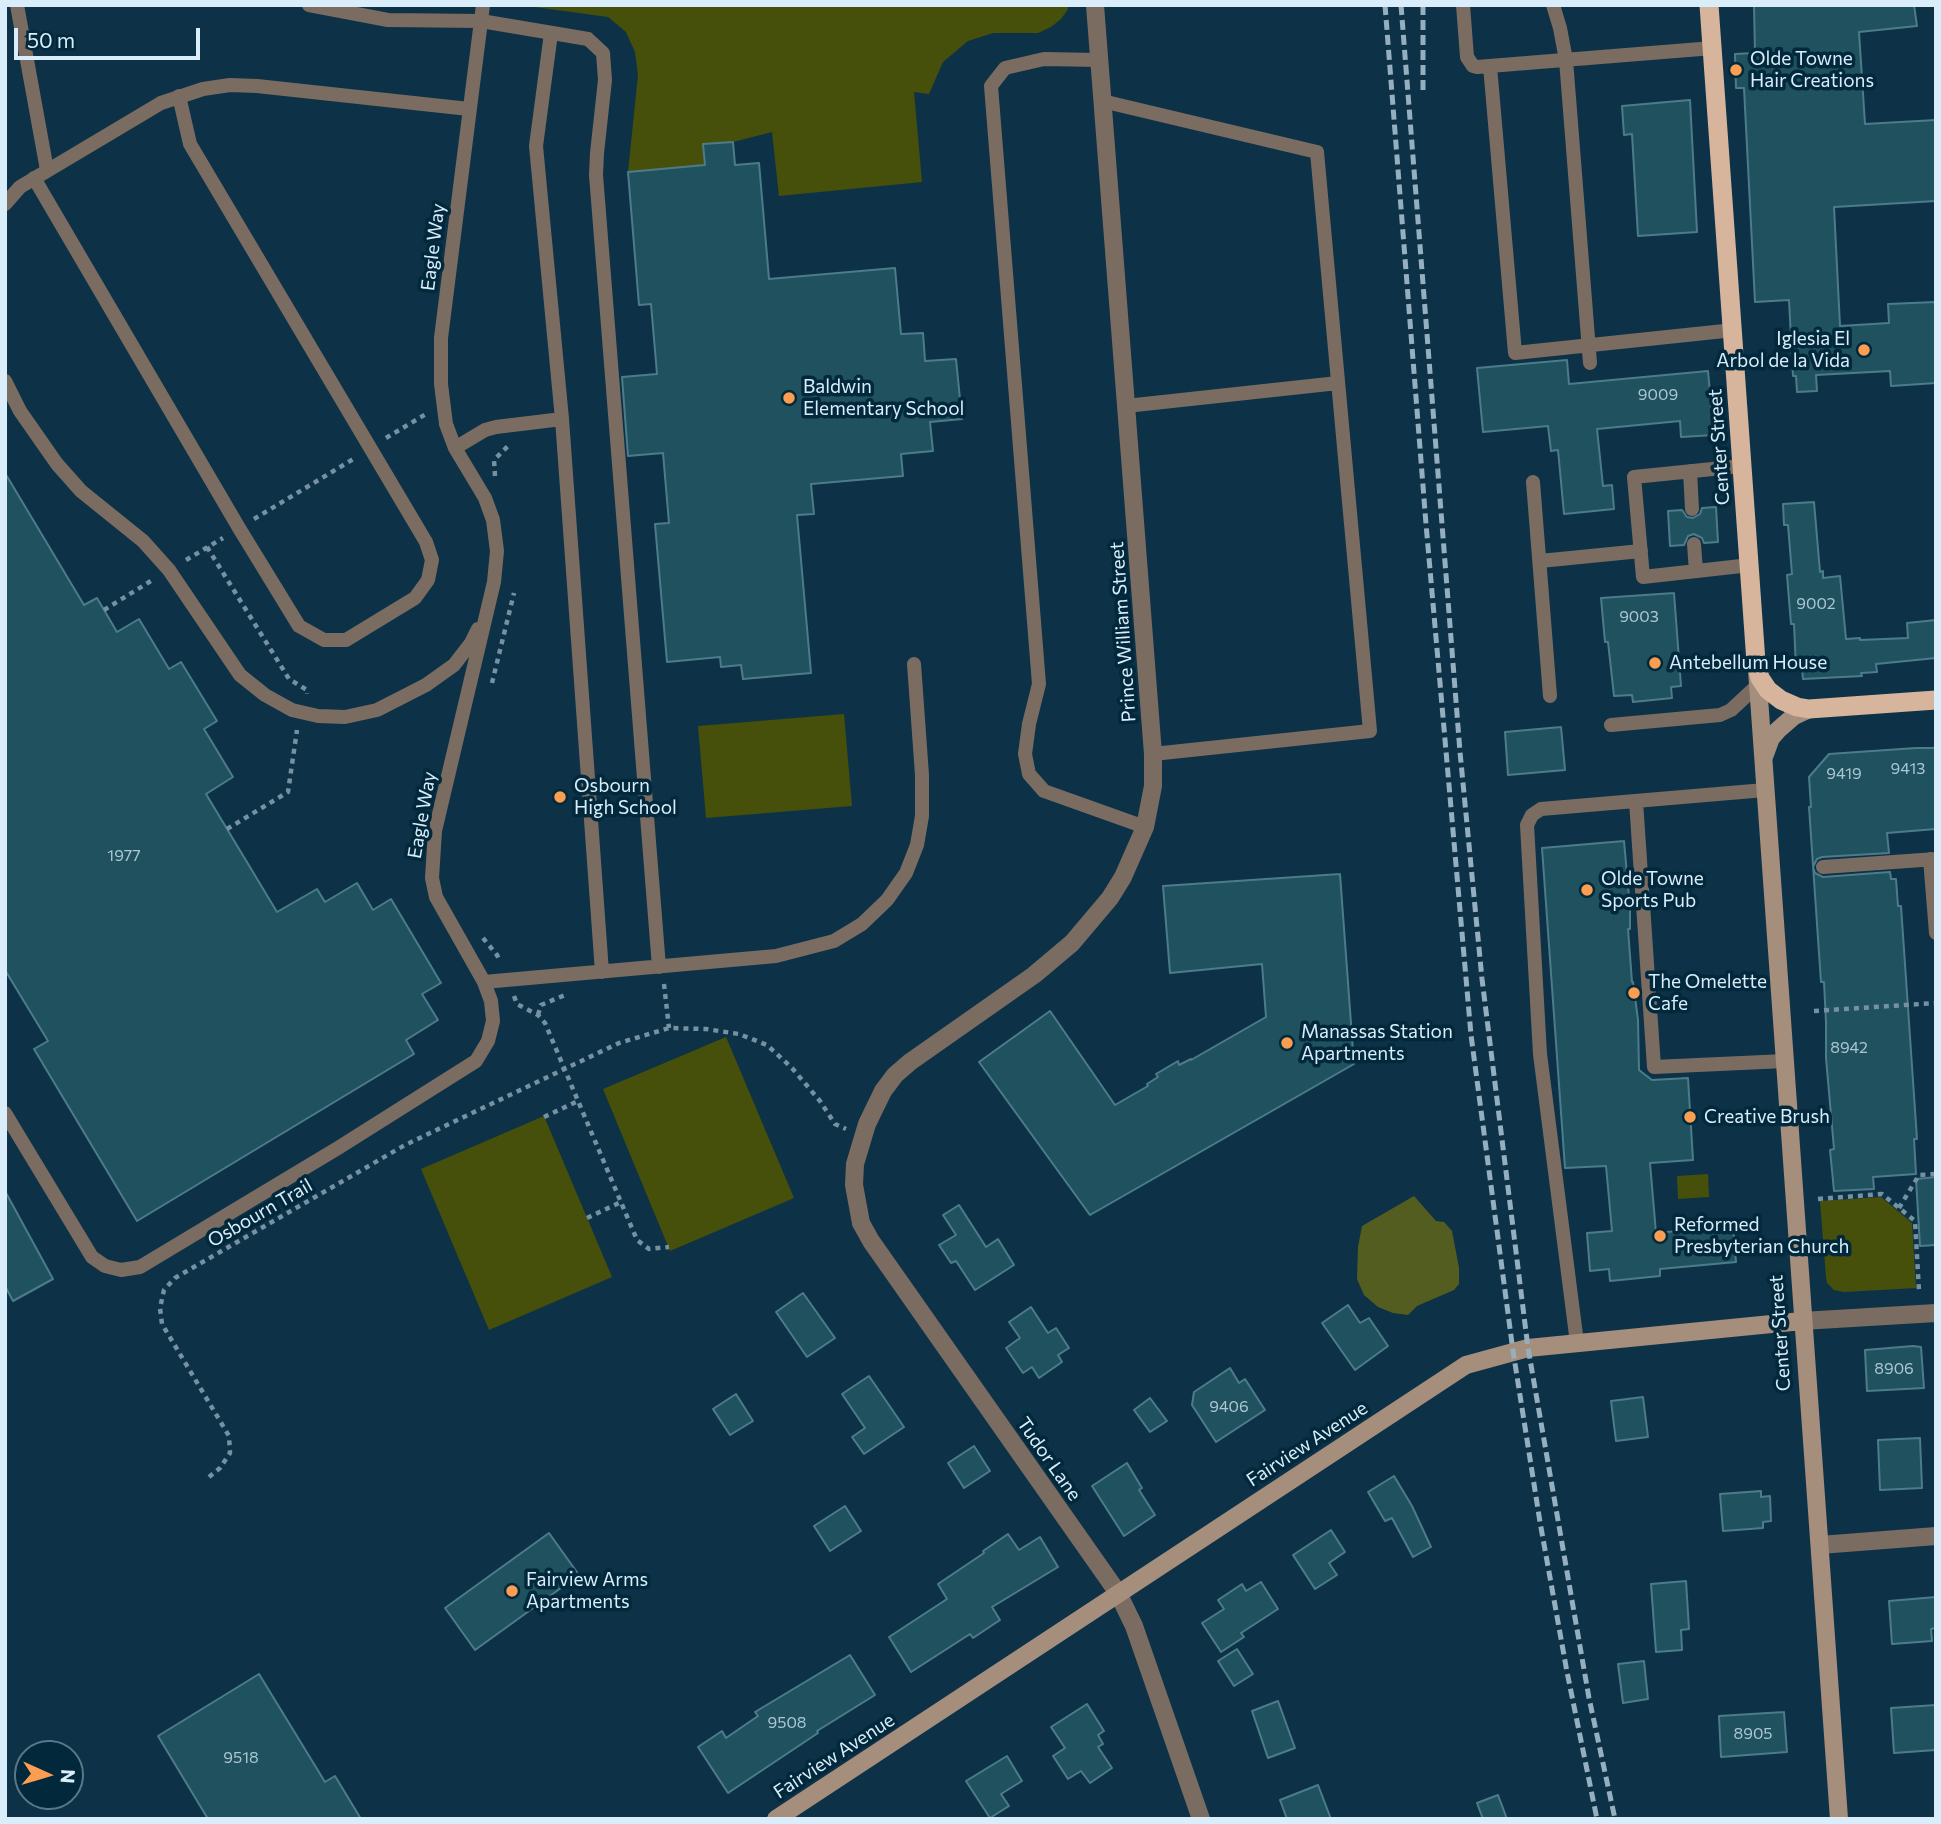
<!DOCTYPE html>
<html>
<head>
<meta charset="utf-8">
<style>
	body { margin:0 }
	#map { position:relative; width:1941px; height:1824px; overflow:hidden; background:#0d3247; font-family:Commissioner,sans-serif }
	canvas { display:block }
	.frame { position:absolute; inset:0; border:7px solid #d9edfa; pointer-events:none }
	.north { position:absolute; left:14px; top:1740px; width:70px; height:70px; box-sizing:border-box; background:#02283c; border:2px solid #587788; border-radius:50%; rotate:94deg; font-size:19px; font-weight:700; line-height:28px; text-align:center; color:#d9edfa }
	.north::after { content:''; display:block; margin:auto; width:24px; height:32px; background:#fb9e51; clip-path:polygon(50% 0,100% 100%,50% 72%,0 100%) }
	.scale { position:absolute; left:14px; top:28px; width:186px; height:32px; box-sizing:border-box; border:4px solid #d9edfa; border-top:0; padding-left:9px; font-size:21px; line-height:24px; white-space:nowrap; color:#d9edfa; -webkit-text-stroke:5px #02283c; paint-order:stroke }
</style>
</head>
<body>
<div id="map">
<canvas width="1941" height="1824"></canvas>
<div class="frame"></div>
<div class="north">N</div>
<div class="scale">50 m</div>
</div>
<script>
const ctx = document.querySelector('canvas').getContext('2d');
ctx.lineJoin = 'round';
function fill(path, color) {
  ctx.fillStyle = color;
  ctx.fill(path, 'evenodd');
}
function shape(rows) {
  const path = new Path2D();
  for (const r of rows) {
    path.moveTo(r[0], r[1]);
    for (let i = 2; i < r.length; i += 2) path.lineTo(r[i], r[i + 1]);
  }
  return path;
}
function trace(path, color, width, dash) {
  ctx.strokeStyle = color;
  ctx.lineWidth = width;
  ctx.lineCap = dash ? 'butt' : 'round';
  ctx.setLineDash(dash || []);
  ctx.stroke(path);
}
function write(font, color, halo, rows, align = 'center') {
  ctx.font = font + ' Commissioner,sans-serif';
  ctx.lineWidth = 7;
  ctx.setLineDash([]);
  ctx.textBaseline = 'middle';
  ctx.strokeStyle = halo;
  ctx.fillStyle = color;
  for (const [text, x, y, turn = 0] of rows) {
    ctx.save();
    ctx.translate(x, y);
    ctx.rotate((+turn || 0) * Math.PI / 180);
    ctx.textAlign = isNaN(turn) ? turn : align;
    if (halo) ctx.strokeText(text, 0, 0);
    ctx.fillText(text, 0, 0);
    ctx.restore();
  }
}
fill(shape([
	[520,5,1067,5,1068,9,1061,19,1051,27,1038,33,993,33,968,41,943,62,929,94,914,92,922,182,779,196,772,132,733,142,704,144,705,165,628,172,638,75,635,52,626,32,608,17],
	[844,714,852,806,706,818,698,726],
	[726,1037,794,1198,670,1251,603,1089],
	[544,1116,612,1277,489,1330,421,1169],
	[1708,1174,1709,1197,1678,1199,1677,1176],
	[1881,1197,1912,1223,1916,1288,1844,1292,1834,1290,1827,1283,1826,1277,1820,1201]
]), '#46500a');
fill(shape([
	[1414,1196,1436,1221,1444,1222,1452,1231,1459,1268,1459,1284,1454,1290,1417,1306,1408,1315,1393,1313,1378,1307,1364,1295,1357,1279,1358,1247,1362,1226]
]), '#535d1f');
const building = shape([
	[1754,5,1914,5,1917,26,1859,32,1865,124,1936,120,1936,201,1834,207,1840,326,1889,323,1888,304,1936,302,1936,383,1891,386,1890,371,1816,375,1817,391,1797,392,1796,376,1793,376,1789,300,1755,302,1744,88,1736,88,1735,54,1755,53,1754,5],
	[1690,100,1697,232,1638,236,1632,134,1624,135,1622,106,1690,100],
	[733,142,735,165,759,163,769,279,895,268,901,334,923,333,925,361,956,359,962,419,930,422,933,451,901,454,903,476,811,484,814,514,797,515,811,673,743,679,741,665,721,667,720,657,667,662,655,524,669,523,663,453,628,456,622,377,657,374,651,304,639,305,628,172,705,165,703,144,733,142],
	[1567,360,1569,384,1708,371,1714,435,1681,437,1680,421,1597,429,1603,486,1612,485,1614,509,1564,514,1558,450,1551,451,1548,426,1483,432,1477,368,1567,360],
	[5,473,84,605,97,598,117,632,139,619,169,669,181,662,217,721,204,729,233,777,206,794,277,912,317,889,325,902,357,883,373,910,391,899,441,983,422,994,438,1020,406,1040,414,1054,137,1221,34,1049,48,1041,5,970,5,473],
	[1814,502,1820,572,1823,571,1823,578,1840,576,1846,639,1860,638,1860,640,1908,638,1907,623,1936,620,1936,658,1876,664,1877,672,1861,673,1862,676,1803,679,1802,669,1796,669,1794,624,1791,624,1787,575,1792,574,1788,525,1784,525,1783,504,1814,502],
	[1716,507,1718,542,1704,543,1702,538,1694,534,1688,536,1684,545,1670,546,1668,511,1682,510,1687,517,1693,518,1700,514,1702,508,1716,507],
	[1674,593,1681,686,1671,687,1672,698,1633,702,1632,695,1614,696,1608,642,1605,642,1601,598,1674,593],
	[1561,727,1565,770,1508,775,1505,732,1561,727],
	[1916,748,1936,748,1936,829,1887,833,1889,853,1822,857,1817,859,1813,867,1815,873,1823,877,1890,872,1891,879,1896,879,1898,906,1901,906,1917,1139,1914,1139,1916,1174,1873,1177,1874,1189,1834,1191,1830,1150,1834,1149,1826,1058,1826,1022,1824,982,1821,982,1809,807,1811,807,1809,777,1829,754,1916,748],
	[1624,841,1630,908,1630,929,1628,929,1632,982,1633,982,1638,1020,1639,1070,1652,1080,1688,1078,1693,1160,1650,1163,1656,1233,1733,1226,1736,1262,1660,1269,1660,1276,1610,1281,1609,1269,1590,1271,1587,1233,1612,1231,1606,1166,1565,1168,1542,848,1624,841],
	[1340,874,1354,1064,1090,1215,979,1062,1050,1011,1115,1105,1148,1086,1147,1084,1158,1077,1156,1074,1178,1061,1179,1065,1191,1059,1191,1060,1266,1017,1262,964,1170,973,1163,886,1340,874],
	[1936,1177,1936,1245,1920,1246,1916,1179,1936,1177],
	[5,1191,53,1279,13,1301,5,1286,5,1191],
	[959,1205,986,1247,998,1239,1014,1265,975,1290,956,1261,951,1263,939,1245,956,1235,943,1215,959,1205],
	[803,1293,835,1338,807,1357,776,1312,803,1293],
	[1348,1305,1360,1323,1369,1318,1388,1346,1355,1370,1322,1323,1348,1305],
	[1031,1307,1048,1333,1056,1328,1069,1348,1058,1355,1062,1362,1039,1378,1032,1367,1023,1373,1006,1348,1020,1338,1009,1322,1031,1307],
	[1913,1346,1921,1347,1924,1388,1867,1391,1865,1350,1913,1346],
	[1230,1368,1239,1383,1245,1379,1265,1410,1216,1442,1192,1405,1194,1392,1230,1368],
	[869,1376,904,1427,864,1454,852,1437,865,1428,842,1394,869,1376],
	[736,1394,753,1421,730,1435,713,1409,736,1394],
	[1643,1397,1648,1437,1616,1441,1611,1401,1643,1397],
	[1150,1398,1167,1421,1150,1432,1134,1410,1150,1398],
	[1920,1438,1922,1488,1880,1490,1878,1440,1920,1438],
	[974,1446,990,1471,964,1488,948,1463,974,1446],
	[1127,1463,1142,1488,1139,1490,1155,1515,1124,1536,1092,1486,1127,1463],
	[1394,1476,1412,1506,1431,1547,1413,1557,1392,1518,1385,1521,1368,1492,1394,1476],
	[1761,1491,1761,1497,1770,1496,1771,1521,1763,1522,1763,1528,1723,1531,1720,1494,1761,1491],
	[845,1506,861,1531,830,1551,814,1526,845,1506],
	[1331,1530,1345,1552,1329,1563,1337,1575,1315,1589,1293,1555,1331,1530],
	[549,1533,579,1575,475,1650,445,1608,549,1533],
	[1008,1534,1019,1550,1040,1537,1058,1567,992,1607,1000,1620,973,1638,970,1634,911,1672,889,1637,947,1599,938,1584,984,1553,983,1551,1008,1534],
	[1686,1581,1689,1629,1681,1630,1682,1650,1656,1652,1651,1584,1686,1581],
	[1261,1582,1278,1609,1241,1633,1244,1637,1221,1652,1202,1623,1224,1609,1218,1600,1242,1584,1246,1591,1261,1582],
	[1936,1597,1936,1628,1931,1629,1932,1641,1892,1644,1889,1601,1936,1597],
	[1237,1649,1253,1674,1234,1686,1218,1661,1237,1649],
	[850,1655,875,1695,817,1731,818,1733,728,1793,698,1747,722,1731,726,1738,758,1716,755,1712,850,1655],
	[1644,1661,1648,1699,1623,1703,1618,1664,1644,1661],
	[259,1674,325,1782,335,1776,361,1819,208,1819,158,1736,259,1674],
	[1278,1701,1295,1748,1268,1758,1252,1711,1278,1701],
	[1087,1704,1104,1731,1098,1735,1103,1744,1098,1747,1112,1768,1090,1783,1081,1771,1068,1779,1053,1756,1065,1748,1051,1727,1087,1704],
	[1936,1705,1936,1750,1894,1753,1891,1708,1936,1705],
	[1784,1712,1787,1752,1721,1757,1719,1716,1784,1712],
	[1007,1756,1022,1781,1001,1794,1009,1806,990,1818,966,1781,1007,1756],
	[1318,1785,1331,1819,1287,1819,1280,1800,1318,1785],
	[1498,1795,1507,1819,1483,1819,1477,1803,1498,1795]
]);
fill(building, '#20515e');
trace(building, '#4c7c8a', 2);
trace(shape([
	[386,438,426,414],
	[495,476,494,460,508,446],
	[254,519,355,458],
	[207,547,289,679,307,690,307,694],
	[186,560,223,538],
	[104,610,154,579],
	[492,683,514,593],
	[227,829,288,792,297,730],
	[483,938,497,955,500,962],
	[664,984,669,1028],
	[514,996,517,1004,538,1015,545,1023,637,1240,649,1249,669,1247],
	[1814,1011,1936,1003],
	[538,1015,541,1005,565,995],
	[544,1117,578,1101],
	[1818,1199,1882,1194,1915,1221,1919,1291],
	[1899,1208,1919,1175,1936,1174],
	[587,1218,621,1202],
	[209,1477,220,1468,230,1453,229,1436,162,1324,160,1308,164,1290,175,1278,405,1145,619,1043,669,1028,706,1029,739,1034,767,1045,792,1068,820,1101,835,1124,846,1129]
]), '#7591a2', 4.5, [5, 5]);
trace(shape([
	[17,5,47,170],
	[309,5,388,20,481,21,588,39,603,53,605,80,597,153,596,175,659,967],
	[1463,5,1467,57,1473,66,1477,67,1713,48],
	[1553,5,1560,28,1566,60,1590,363],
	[1099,60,1044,59,1005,68,991,86,1039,684,1029,724,1025,754,1029,774,1044,791,1145,827],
	[1490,66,1515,353,1734,330],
	[1102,101,1317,152,1370,731,1153,754],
	[34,178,239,528,299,626,324,640,346,640,415,598,428,580,432,560,426,542,190,144,179,96],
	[5,204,20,187,161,103,203,89,230,85,257,86,469,109],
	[5,381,20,411,57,464,81,491,143,541,169,570,240,675,265,695,292,710,318,716,345,717,377,710,426,685,454,665,471,643,478,629],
	[1126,406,1338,383],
	[562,419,602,972],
	[455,448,485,430,496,427,562,419,536,146,551,33],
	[1742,466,1634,477,1643,577,1750,565],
	[1690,471,1692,509],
	[1533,482,1550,696],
	[1694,544,1696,571],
	[1540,561,1641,551],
	[1611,725,1720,715,1731,710,1758,685],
	[1636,801,1654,1067,1785,1061],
	[1930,859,1936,933],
	[1823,867,1936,859],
	[484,982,776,956,834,941,862,924,887,900,906,873,917,845,922,816,922,775,914,664],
	[5,1113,92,1257,105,1266,121,1270,140,1267,338,1148,476,1061,488,1041,493,1021,491,1001,484,982,436,897,432,878,435,831,494,582,497,551,493,520,485,498,455,448,446,424,441,384,441,338,483,5],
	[1577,1343,1540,1054,1527,825,1532,815,1541,809,1765,790]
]), '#7b6c61', 14);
trace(shape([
	[1820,1545,1936,1536],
	[1118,1593,1134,1626,1201,1819]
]), '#7b6c61', 18);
trace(shape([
	[1095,5,1153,754,1153,786,1145,827,1123,877,1110,898,1072,943,1034,975,910,1062,895,1075,883,1091,867,1124,855,1164,854,1185,861,1223,871,1241,1118,1593],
	[1802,1321,1936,1313]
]), '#7b6c61', 18);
trace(shape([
	[1757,670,1839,1819],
	[1764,757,1771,738,1778,730,1794,716,1809,709],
	[776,1819,1466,1365,1528,1348,1802,1321]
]), '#a68e7d', 18);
trace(shape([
	[1709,5,1756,662,1760,678,1768,690,1781,700,1797,707,1809,709,1936,700]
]), '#d6b59c', 19);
trace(shape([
	[1385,5,1426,524,1471,1035,1513,1351,1540,1522,1567,1672,1597,1819],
	[1401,5,1460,752,1482,979,1528,1348,1589,1698,1615,1819],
	[1423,5,1423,92]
]), '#95afbf', 5, [10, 5]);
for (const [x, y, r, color] of [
	[1736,70,7,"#fb9e51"],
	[1864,350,7,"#fb9e51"],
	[789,398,7,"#fb9e51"],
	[1655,663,7,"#fb9e51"],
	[560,797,7,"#fb9e51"],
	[1587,890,7,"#fb9e51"],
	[1634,993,7,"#fb9e51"],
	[1287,1043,7,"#fb9e51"],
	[1690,1117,7,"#fb9e51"],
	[1660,1236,7,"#fb9e51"],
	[512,1591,7,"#fb9e51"]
]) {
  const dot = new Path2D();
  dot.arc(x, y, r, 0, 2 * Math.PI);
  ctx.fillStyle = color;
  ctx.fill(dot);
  trace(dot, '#02283c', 2.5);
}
write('16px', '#abc6d3', null, [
	["9009",1658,395],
	["9002",1816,604],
	["9003",1639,617],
	["9413",1908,769],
	["9419",1844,774],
	["1977",124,856],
	["8942",1849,1048],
	["8906",1894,1369],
	["9406",1229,1407],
	["9508",787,1723],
	["8905",1753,1734],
	["9518",241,1758]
]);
write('19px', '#d9edfa', '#02283c', [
	["Olde Towne",1750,59],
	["Hair Creations",1750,81],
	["Iglesia El",1850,339,"right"],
	["Arbol de la Vida",1850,361,"right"],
	["Baldwin",803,387],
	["Elementary School",803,409],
	["Antebellum House",1669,663],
	["Osbourn",574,786],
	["High School",574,808],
	["Olde Towne",1601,879],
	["Sports Pub",1601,901],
	["The Omelette",1648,982],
	["Cafe",1648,1004],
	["Manassas Station",1301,1032],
	["Apartments",1301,1054],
	["Creative Brush",1704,1117],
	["Reformed",1674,1225],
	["Presbyterian Church",1674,1247],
	["Fairview Arms",526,1580],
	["Apartments",526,1602]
], 'left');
write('19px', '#d9edfa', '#02283c', [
	["Eagle Way",433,247,-83],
	["Center Street",1719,447,-94],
	["Prince William Street",1123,632,-94],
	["Eagle Way",422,815,-80],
	["Osbourn Trail",260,1213,-30],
	["Center Street",1780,1333,-94],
	["Fairview Avenue",1307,1444,-33],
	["Tudor Lane",1049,1459,55],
	["Fairview Avenue",834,1756,-33]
]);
</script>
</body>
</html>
